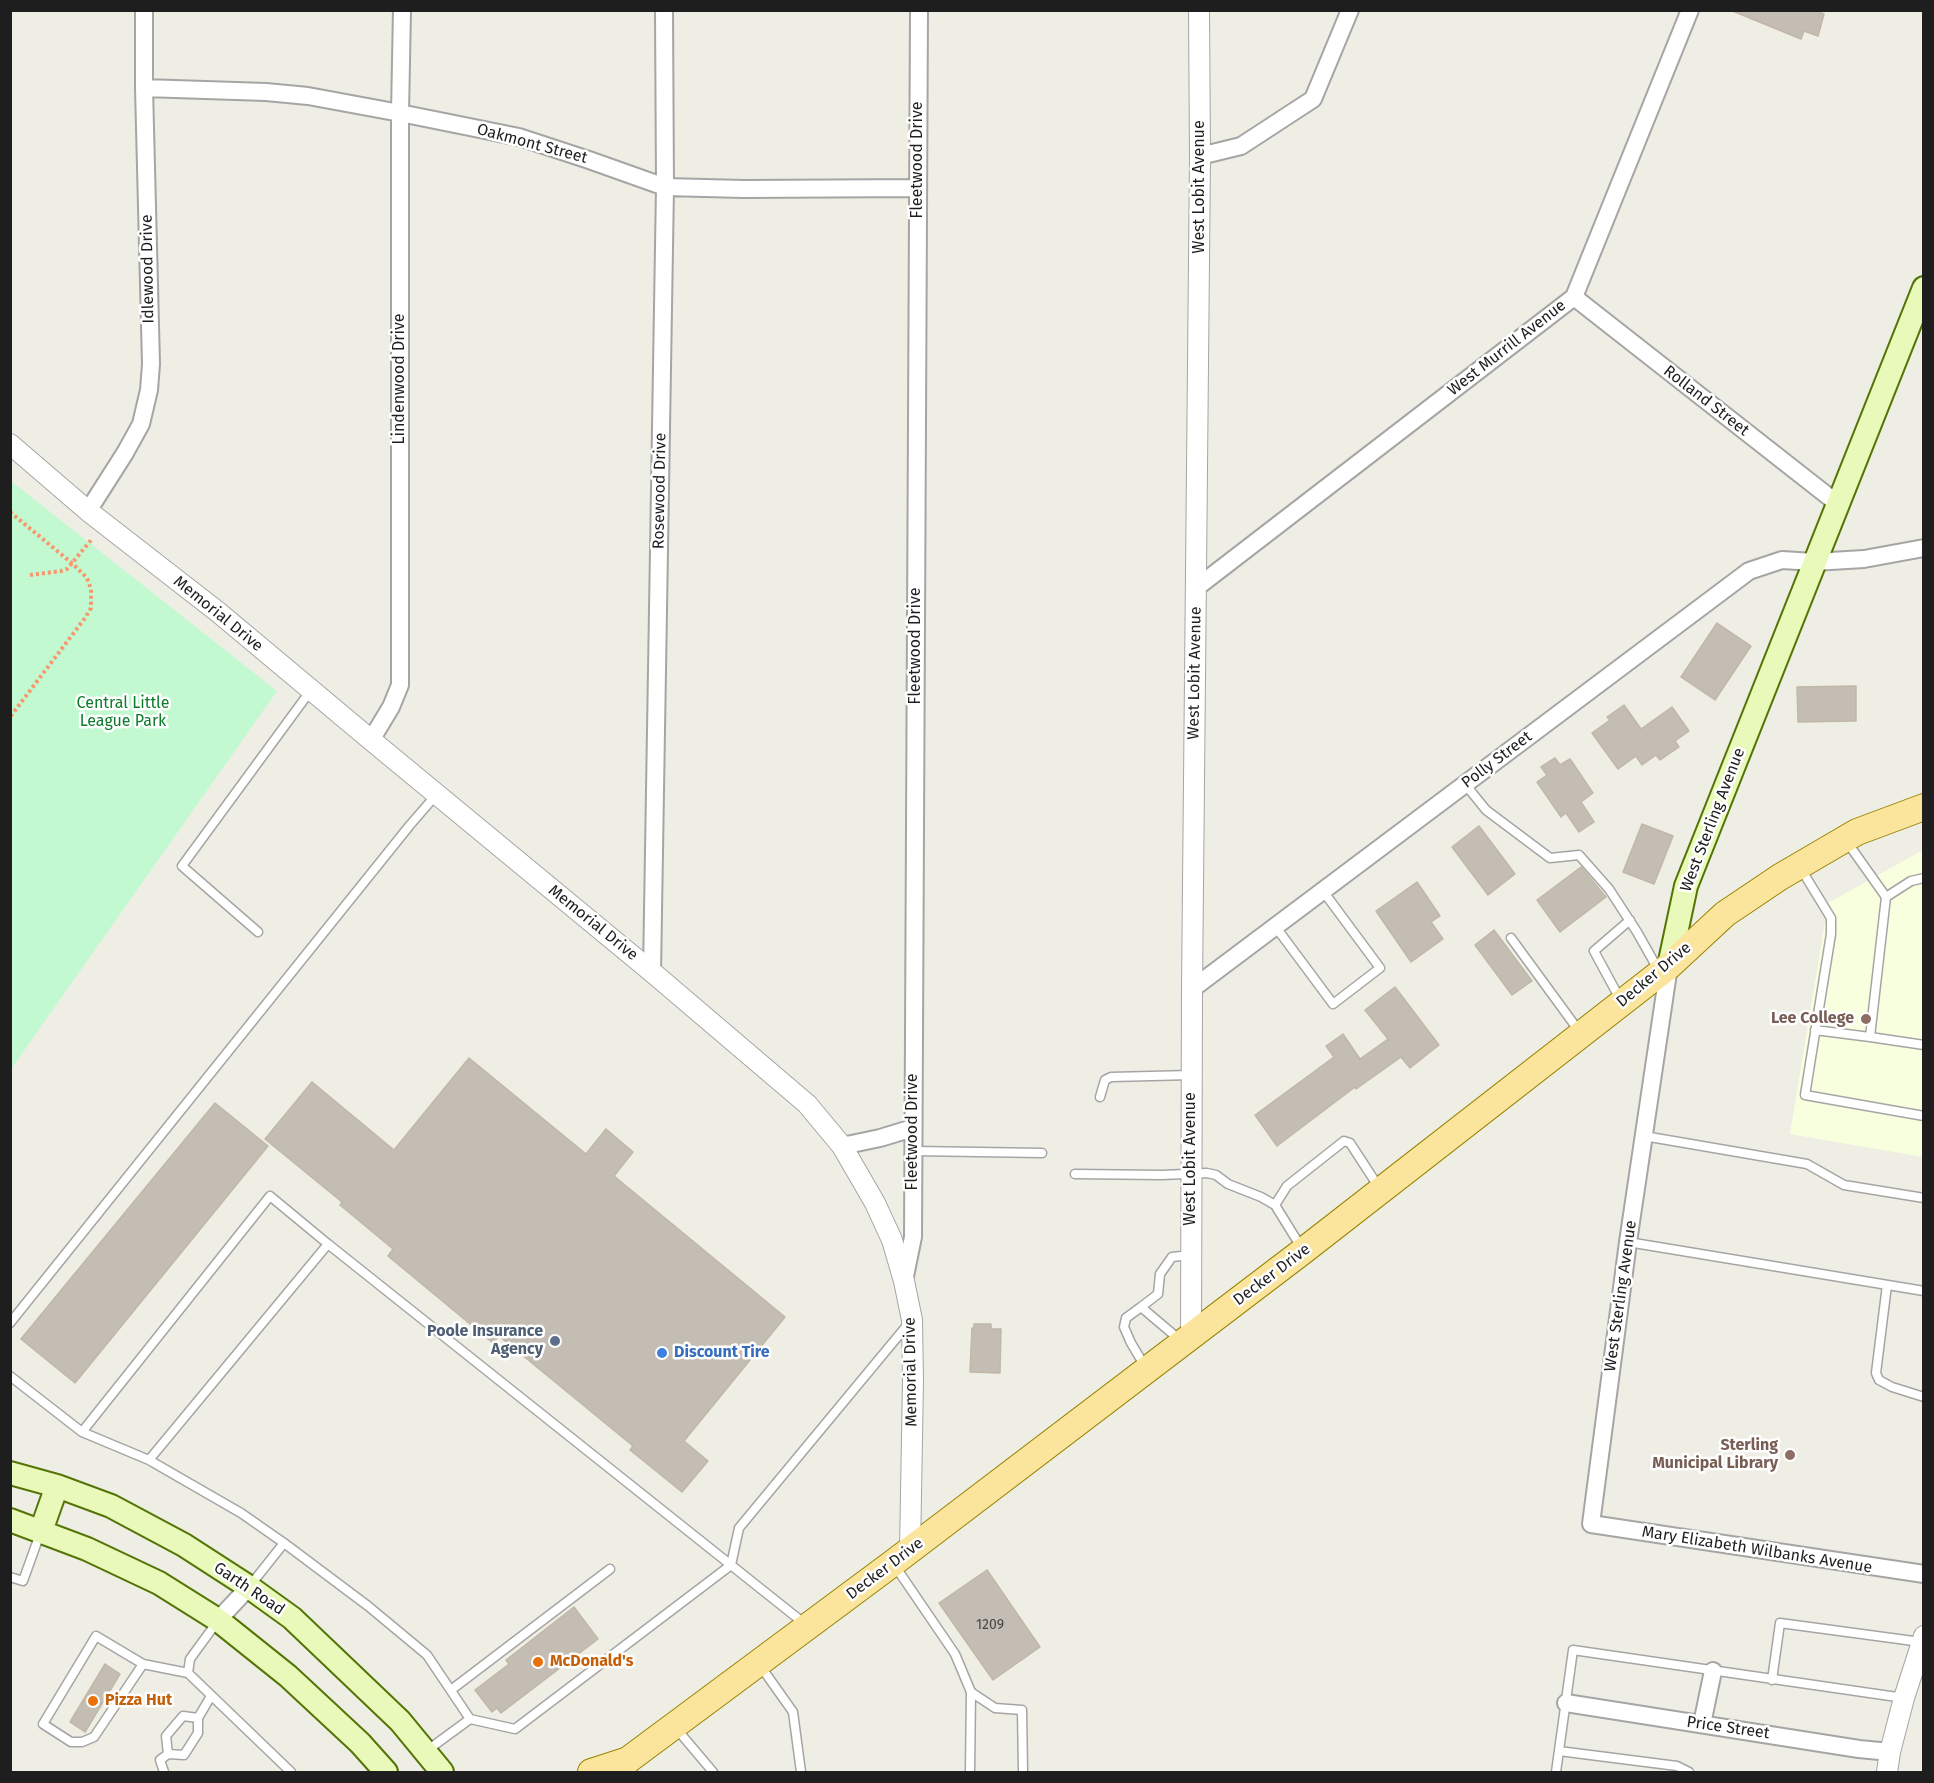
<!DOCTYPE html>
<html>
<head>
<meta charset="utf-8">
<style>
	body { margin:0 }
	#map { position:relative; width:1934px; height:1783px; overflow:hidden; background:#efeee4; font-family:"Fira Sans",sans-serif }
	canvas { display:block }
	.frame { position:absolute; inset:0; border:12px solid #1e1e1e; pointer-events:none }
</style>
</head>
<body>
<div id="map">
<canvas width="1934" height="1783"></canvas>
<div class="frame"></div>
</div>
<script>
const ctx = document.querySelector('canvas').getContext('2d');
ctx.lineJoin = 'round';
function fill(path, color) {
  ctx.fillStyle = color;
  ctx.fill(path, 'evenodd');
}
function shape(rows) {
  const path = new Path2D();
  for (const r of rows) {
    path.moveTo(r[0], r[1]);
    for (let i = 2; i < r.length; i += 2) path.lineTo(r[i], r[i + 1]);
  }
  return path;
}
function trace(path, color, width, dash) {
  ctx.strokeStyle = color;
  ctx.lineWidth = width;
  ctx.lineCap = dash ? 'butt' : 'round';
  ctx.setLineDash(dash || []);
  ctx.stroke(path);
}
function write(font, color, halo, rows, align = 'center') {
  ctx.font = font + ' "Fira Sans",sans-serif';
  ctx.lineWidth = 5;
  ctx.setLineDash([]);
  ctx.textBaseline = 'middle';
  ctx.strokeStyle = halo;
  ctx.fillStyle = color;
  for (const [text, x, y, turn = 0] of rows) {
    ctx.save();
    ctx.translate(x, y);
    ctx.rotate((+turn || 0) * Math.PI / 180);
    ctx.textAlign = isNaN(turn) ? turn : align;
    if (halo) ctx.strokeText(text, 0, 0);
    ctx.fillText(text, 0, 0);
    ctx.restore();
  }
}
fill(shape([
	[1923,850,1923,1157,1790,1134,1828,903]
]), '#f8ffde');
fill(shape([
	[11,481,277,691,11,1069,10,481]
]), '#c2f9d1');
const building = shape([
	[1730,10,1815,10,1824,14,1818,36,1804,31,1801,39,1730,10],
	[1717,623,1751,646,1715,700,1681,677,1717,623],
	[1856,686,1856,721,1798,722,1797,687,1856,686],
	[1624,705,1641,729,1672,707,1689,731,1675,741,1679,747,1660,760,1656,755,1642,765,1636,756,1618,769,1592,733,1610,720,1607,717,1624,705],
	[1555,758,1560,765,1570,759,1593,793,1581,802,1594,822,1579,832,1566,813,1561,817,1537,782,1547,775,1541,767,1555,758],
	[1642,824,1673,836,1654,884,1623,872,1642,824],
	[1479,826,1515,874,1488,895,1452,847,1479,826],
	[1581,867,1606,897,1560,932,1537,900,1581,867],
	[1417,882,1440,916,1431,922,1443,939,1411,962,1376,911,1417,882],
	[1494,930,1532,981,1512,995,1475,945,1494,930],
	[1395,987,1439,1045,1410,1068,1401,1057,1356,1089,1355,1087,1277,1146,1255,1115,1334,1057,1326,1046,1343,1034,1360,1059,1388,1039,1365,1010,1395,987],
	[469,1058,586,1154,606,1129,633,1152,614,1176,785,1317,684,1441,708,1461,682,1492,630,1450,633,1446,499,1336,493,1343,388,1256,393,1249,340,1205,342,1202,265,1139,312,1082,394,1150,469,1058],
	[215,1103,268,1146,75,1383,21,1339,215,1103],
	[974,1324,991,1324,991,1329,1001,1329,1000,1373,970,1372,972,1328,974,1328,974,1324],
	[987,1570,1040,1647,993,1680,939,1603,987,1570],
	[574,1607,598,1639,501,1713,497,1708,492,1712,475,1690,509,1664,506,1660,574,1607],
	[105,1664,120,1674,85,1732,70,1722,105,1664]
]);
fill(building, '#c4bdb4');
trace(building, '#c1b7a7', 1.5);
const service = shape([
	[1465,784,1486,810,1550,858,1579,855,1609,889,1637,932,1659,971],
	[1847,842,1886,897,1870,1037,1924,1045],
	[1801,869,1831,918,1831,934,1805,1095,1924,1116],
	[1886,897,1911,881,1924,878],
	[1275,926,1333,1004,1380,968,1323,891],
	[258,932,182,866,311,690],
	[1511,938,1579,1031],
	[1620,999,1594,951,1630,920],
	[1815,1030,1870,1037],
	[1100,1097,1105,1080,1111,1077,1191,1075],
	[1644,1136,1807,1164,1844,1185,1924,1198],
	[913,1151,1042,1153],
	[1075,1174,1162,1175,1207,1173,1216,1175,1228,1184,1261,1197,1275,1205,1301,1247],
	[1275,1205,1287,1186,1344,1141,1350,1143,1380,1189],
	[1628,1242,1924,1291],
	[1887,1285,1876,1373,1879,1380,1892,1387,1924,1397],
	[1141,1307,1126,1318,1124,1327,1131,1343,1146,1368],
	[10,1323,410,825,436,795],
	[1180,1340,1141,1307,1158,1294,1160,1274,1172,1257,1191,1255],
	[10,1376,82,1432,149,1460,241,1513,284,1543,368,1606,427,1655,470,1719],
	[82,1432,270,1196,328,1244],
	[149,1460,328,1244,805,1624],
	[895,1566,955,1654,971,1692,970,1772],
	[10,1577,23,1581,41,1531],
	[249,1587,284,1543],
	[217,1622,190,1659,188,1673,291,1772],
	[143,1664,94,1737,82,1742,71,1742,43,1724,96,1636,143,1664,188,1673],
	[759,1664,793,1712,801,1772],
	[1772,1680,1780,1623,1921,1642],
	[451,1690,610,1569],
	[971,1692,995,1708,1022,1710,1023,1772],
	[675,1727,713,1772],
	[1559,1751,1677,1766,1689,1772],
	[425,1752,470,1719,515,1729,731,1565,739,1528,909,1323],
	[168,1754,166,1736,183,1716,198,1718],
	[164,1772,160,1760,168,1754,184,1755,198,1733,198,1718,211,1696],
	[1556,1772,1573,1650,1904,1698]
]);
const minor = shape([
	[144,88,266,92,308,96,400,113,519,137,589,160,665,187,744,189,918,188],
	[1200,156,1241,146,1313,99,1350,10],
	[1574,297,1838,504],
	[88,511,125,453,141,424,149,390,151,364,144,88,144,10],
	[1196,588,1574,297,1690,10],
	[371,740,391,707,400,685,400,113,402,10],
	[1669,966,1628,1242,1591,1524,1924,1574],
	[652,972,665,187,664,10],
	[1192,989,1749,571,1782,560,1814,562,1864,559,1924,548],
	[842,1146,880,1138,913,1128],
	[904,1281,913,1237,919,10],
	[218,1620,249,1587],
	[1566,1703,1859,1749,1890,1752],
	[1702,1724,1713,1671]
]);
const tertiary = shape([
	[10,444,88,511,218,612,371,740,652,972,807,1104,842,1146,875,1203,892,1240,904,1281,912,1320,913,1381,910,1550],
	[1191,1336,1192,989,1200,156,1199,10],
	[1887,1772,1890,1752,1904,1698,1924,1636]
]);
const secondary = shape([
	[1669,966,1686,886,1924,288],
	[10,1473,57,1486,111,1506,184,1545,249,1587,292,1618,400,1721,442,1772],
	[10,1520,87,1549,159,1583,218,1620,288,1676,360,1743,386,1772],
	[41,1531,57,1486]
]);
const primary = shape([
	[591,1772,628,1760],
	[618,1772,628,1760,893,1563,1303,1251,1669,966,1725,914,1780,877,1857,832,1924,807]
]);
trace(service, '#a5a5a5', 11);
trace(minor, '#a5a5a5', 20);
trace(tertiary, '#a5a5a5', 22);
trace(secondary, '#537506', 26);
trace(primary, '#978301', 28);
trace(shape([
	[10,512,73,564,87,578,91,589,91,608,85,618,10,717],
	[30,575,61,571,67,569,92,539]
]), '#f8966c', 4, [3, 3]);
trace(service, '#fff', 8);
trace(minor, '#fff', 16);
trace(tertiary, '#fff', 20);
trace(secondary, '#e9f9b9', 22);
trace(primary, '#fbe59d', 26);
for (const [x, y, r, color] of [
	[1866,1019,6,"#8d6e63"],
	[555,1341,6,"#5c6f8a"],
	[662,1353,6,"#3f7fe0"],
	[1790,1455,6,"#8d6e63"],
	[538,1662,6,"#e8710a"],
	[93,1701,6,"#e8710a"]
]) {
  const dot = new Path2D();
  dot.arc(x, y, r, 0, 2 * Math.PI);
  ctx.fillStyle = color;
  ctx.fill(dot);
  trace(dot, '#fff', 2);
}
write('14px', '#484644', null, [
	["1209",990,1625]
]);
write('16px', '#1e1e1e', '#fff', [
	["Oakmont Street",532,144,15],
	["Fleetwood Drive",918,160,-90],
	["West Lobit Avenue",1200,187,-90],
	["Idlewood Drive",148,269,-91],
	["West Murrill Avenue",1507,348,-38],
	["Lindenwood Drive",400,379,-90],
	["Rolland Street",1706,401,38],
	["Rosewood Drive",660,491,-89],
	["Memorial Drive",218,614,39],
	["Fleetwood Drive",916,646,-90],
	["West Lobit Avenue",1195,673,-89],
	["Polly Street",1497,760,-37],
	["West Sterling Avenue",1713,820,-69],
	["Memorial Drive",593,923,39],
	["Decker Drive",1654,975,-40],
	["Fleetwood Drive",913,1132,-90],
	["West Lobit Avenue",1191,1159,-90],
	["Decker Drive",1272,1275,-37],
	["West Sterling Avenue",1621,1296,-82],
	["Memorial Drive",911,1372,-91],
	["Mary Elizabeth Wilbanks Avenue",1757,1550,9],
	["Decker Drive",885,1569,-37],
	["Garth Road",249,1589,34],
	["Price Street",1728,1728,8]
]);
write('16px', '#0c7c2c', '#fff', [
	["Central Little",123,704],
	["League Park",123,722]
]);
write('bold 16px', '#785e54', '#fff', [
	["Lee College",1854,1019],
	["Sterling",1778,1446],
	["Municipal Library",1778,1464]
], 'right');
write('bold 16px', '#4e5e75', '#fff', [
	["Poole Insurance",543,1332],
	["Agency",543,1350]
], 'right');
write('bold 16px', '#366cbe', '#fff', [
	["Discount Tire",674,1353]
], 'left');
write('bold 16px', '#c56008', '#fff', [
	["McDonald's",550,1662],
	["Pizza Hut",105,1701]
], 'left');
</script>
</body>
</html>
